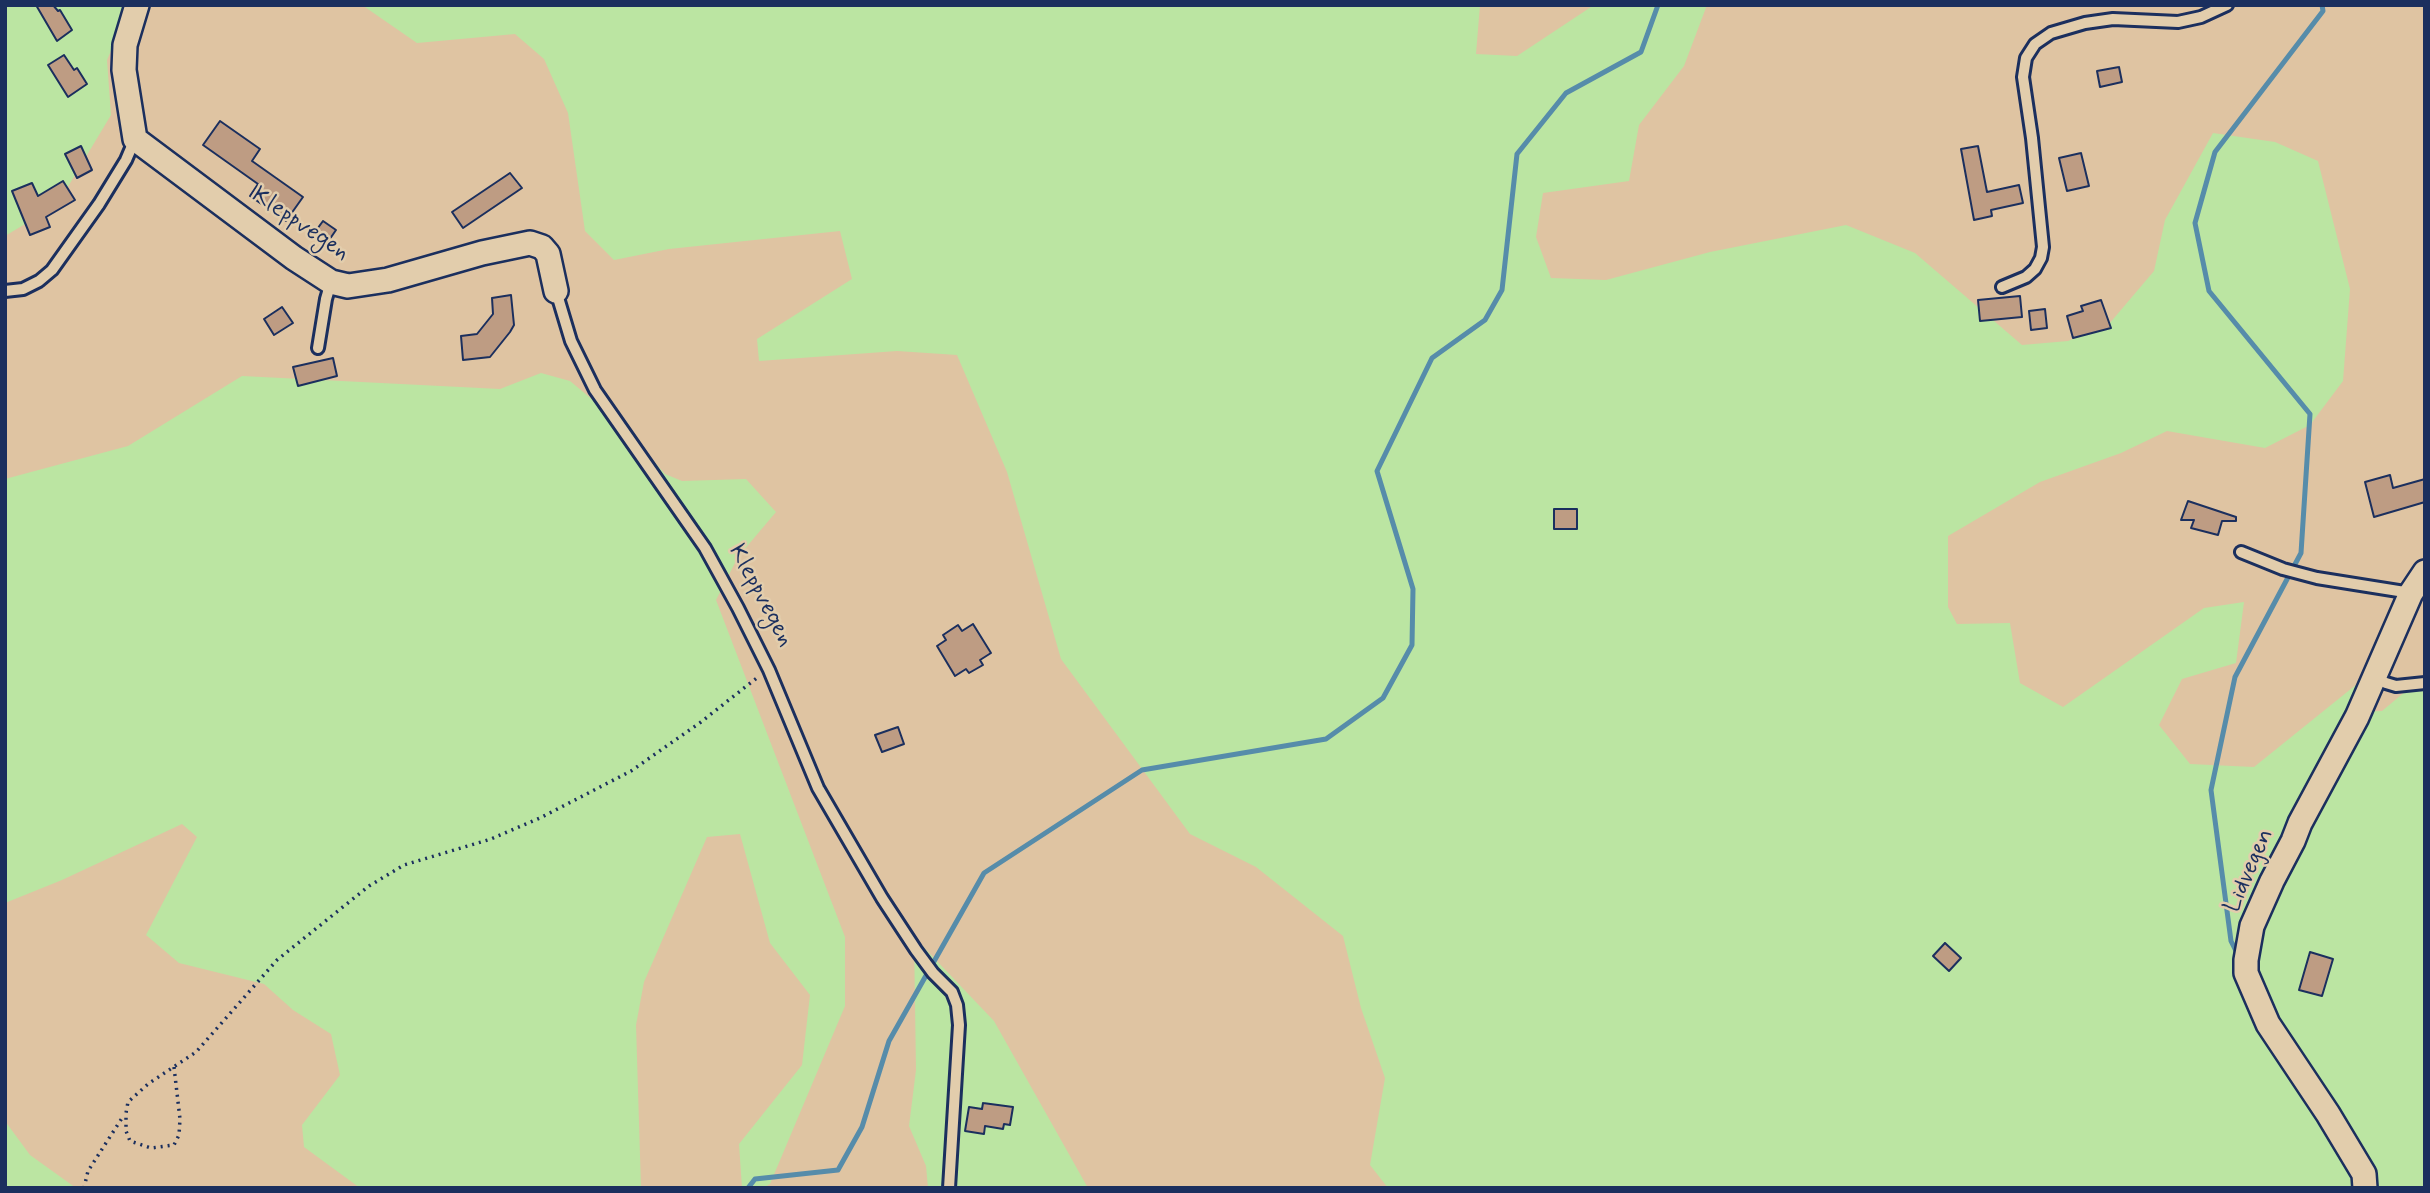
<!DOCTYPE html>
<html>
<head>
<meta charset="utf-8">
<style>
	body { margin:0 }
	#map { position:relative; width:2430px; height:1193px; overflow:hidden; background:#dfc4a2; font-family:Mynerve,sans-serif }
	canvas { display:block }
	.frame { position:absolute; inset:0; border:7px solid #1b2f5e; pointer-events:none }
</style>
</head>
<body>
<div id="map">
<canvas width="2430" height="1193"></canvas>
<div class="frame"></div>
</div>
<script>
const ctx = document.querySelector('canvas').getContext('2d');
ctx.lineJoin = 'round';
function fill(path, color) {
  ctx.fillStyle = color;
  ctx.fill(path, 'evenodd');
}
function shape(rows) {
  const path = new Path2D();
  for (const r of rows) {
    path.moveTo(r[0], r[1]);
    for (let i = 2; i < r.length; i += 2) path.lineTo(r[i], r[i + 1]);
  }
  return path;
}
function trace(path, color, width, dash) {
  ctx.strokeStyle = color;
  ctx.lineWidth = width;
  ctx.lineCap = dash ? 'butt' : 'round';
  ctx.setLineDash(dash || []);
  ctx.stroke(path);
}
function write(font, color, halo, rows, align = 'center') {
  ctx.font = font + ' Mynerve,sans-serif';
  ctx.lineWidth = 5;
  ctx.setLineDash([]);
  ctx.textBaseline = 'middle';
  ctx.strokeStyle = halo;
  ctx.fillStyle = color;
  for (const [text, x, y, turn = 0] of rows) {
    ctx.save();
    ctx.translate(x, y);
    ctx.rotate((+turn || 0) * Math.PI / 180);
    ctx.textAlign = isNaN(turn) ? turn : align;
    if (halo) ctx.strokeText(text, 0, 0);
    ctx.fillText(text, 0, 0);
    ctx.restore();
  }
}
fill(shape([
	[5,5,131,5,107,60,111,115,57,205,5,236],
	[362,5,1480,5,1476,54,1517,56,1594,5,1707,5,1684,66,1639,125,1629,181,1543,193,1536,237,1551,278,1606,280,1710,252,1846,225,1915,253,2022,345,2068,341,2109,324,2154,271,2165,220,2213,133,2275,142,2318,161,2350,289,2343,381,2310,425,2265,448,2167,431,2121,453,2040,482,1948,536,1948,607,1957,624,2010,623,2020,683,2063,707,2204,608,2244,602,2236,663,2182,679,2159,725,2190,764,2254,767,2357,684,2355,712,2382,711,2425,675,2425,1188,1388,1188,1370,1165,1385,1078,1361,1008,1343,936,1256,867,1190,834,1061,659,1007,472,957,355,897,351,759,361,757,339,852,279,840,231,669,249,614,260,585,231,568,113,544,59,515,34,417,43],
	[541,373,570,381,618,421,665,474,682,481,746,479,776,512,738,557,716,600,845,937,845,1006,770,1184,763,1188,742,1188,739,1144,802,1065,810,995,770,943,740,834,707,837,644,982,636,1025,641,1188,360,1188,304,1147,302,1125,340,1075,331,1034,293,1010,264,984,179,963,146,935,197,837,182,824,62,880,5,903,5,479,128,446,242,376,500,389],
	[914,937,994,1021,1088,1188,928,1188,926,1166,909,1126,916,1070],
	[5,1121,30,1155,76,1188,5,1188]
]), '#bbe5a2');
trace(shape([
	[2238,955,2231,941,2211,790,2235,677,2301,553,2310,414,2209,291,2195,223,2215,152,2323,11,2322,5],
	[748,1188,755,1179,838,1170,862,1127,889,1041,984,873,1142,770,1326,739,1383,698,1412,645,1413,589,1377,471,1432,358,1485,320,1502,290,1517,154,1566,93,1641,52,1658,5]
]), '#568caa', 5);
const building = shape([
	[36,5,53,5,58,11,60,10,72,30,57,41,36,5],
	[64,55,74,70,77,68,87,84,68,97,48,65,64,55],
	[2119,67,2122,82,2100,87,2097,71,2119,67],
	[220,121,260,149,252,161,303,197,286,221,250,196,258,184,203,145,220,121],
	[81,146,92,170,77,178,65,154,81,146],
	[1978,146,1987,192,2019,185,2023,203,1991,210,1992,216,1974,220,1961,149,1978,146],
	[2081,153,2089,186,2067,191,2059,158,2081,153],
	[510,173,522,188,463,228,452,212,510,173],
	[63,181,75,200,46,217,50,227,30,235,12,191,32,183,38,196,63,181],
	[323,221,336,230,325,246,312,236,323,221],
	[511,295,514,325,510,332,490,357,463,360,461,336,477,334,493,314,492,298,511,295],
	[2020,296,2022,317,1980,321,1978,300,2020,296],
	[2101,300,2111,328,2073,338,2067,316,2083,311,2081,306,2101,300],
	[282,307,293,323,274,335,264,319,282,307],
	[2045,309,2047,328,2031,330,2029,311,2045,309],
	[333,358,337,376,298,386,293,367,333,358],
	[2390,475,2393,488,2425,479,2425,502,2374,517,2365,482,2390,475],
	[2188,501,2236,517,2236,521,2222,521,2218,535,2191,528,2194,520,2181,520,2188,501],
	[1554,509,1577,509,1577,529,1554,529,1554,509],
	[973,624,991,653,980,660,983,665,969,673,966,669,955,676,937,646,946,640,943,635,958,625,962,631,973,624],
	[898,727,904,744,882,752,875,735,898,727],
	[1945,943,1961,958,1949,971,1933,956,1945,943],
	[2310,952,2333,959,2322,996,2299,990,2310,952],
	[983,1103,1013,1107,1010,1125,1004,1124,1003,1129,985,1126,984,1134,965,1131,969,1107,982,1109,983,1103]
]);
fill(building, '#be9c83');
trace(building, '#1b2f5e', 2);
const service = shape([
	[2002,287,2026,277,2035,269,2041,258,2043,247,2032,138,2023,77,2026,58,2035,44,2051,33,2085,23,2113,19,2178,22,2201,17,2227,5],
	[5,291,23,289,39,281,52,270,99,204,126,160,135,139],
	[556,291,571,341,595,390,705,548,738,608,769,670,818,788,882,898,916,950,933,973,952,992,957,1005,959,1025,949,1188],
	[318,348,326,299,331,282],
	[2241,552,2283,569,2317,578,2411,593],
	[2373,677,2386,683,2396,686,2425,683]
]);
const minor = shape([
	[137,5,125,45,124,70,135,139,294,258,331,282,348,286,388,280,482,253,530,243,542,247,548,254,556,291],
	[2365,1188,2364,1174,2328,1114,2268,1024,2246,973,2246,960,2252,926,2272,881,2293,841,2300,823,2357,717,2411,593,2425,572]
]);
trace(service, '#1b2f5e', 16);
trace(minor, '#1b2f5e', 28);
trace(shape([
	[174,1067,180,1119,179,1135,174,1145,151,1148,130,1141,126,1131,126,1113,128,1102,148,1084,196,1052,277,960,369,886,404,865,491,839,540,818,631,771,701,722,758,677],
	[84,1188,88,1171,124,1115]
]), '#1b2f5e', 3.5, [2, 5]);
trace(service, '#e2cdac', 10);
trace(minor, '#e2cdac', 23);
write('24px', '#1b2f5e', '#e2cdac', [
	["Kleppvegen",300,225,34],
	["Kleppvegen",760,596,62],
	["Lidvegen",2250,871,-66]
]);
</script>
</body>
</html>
